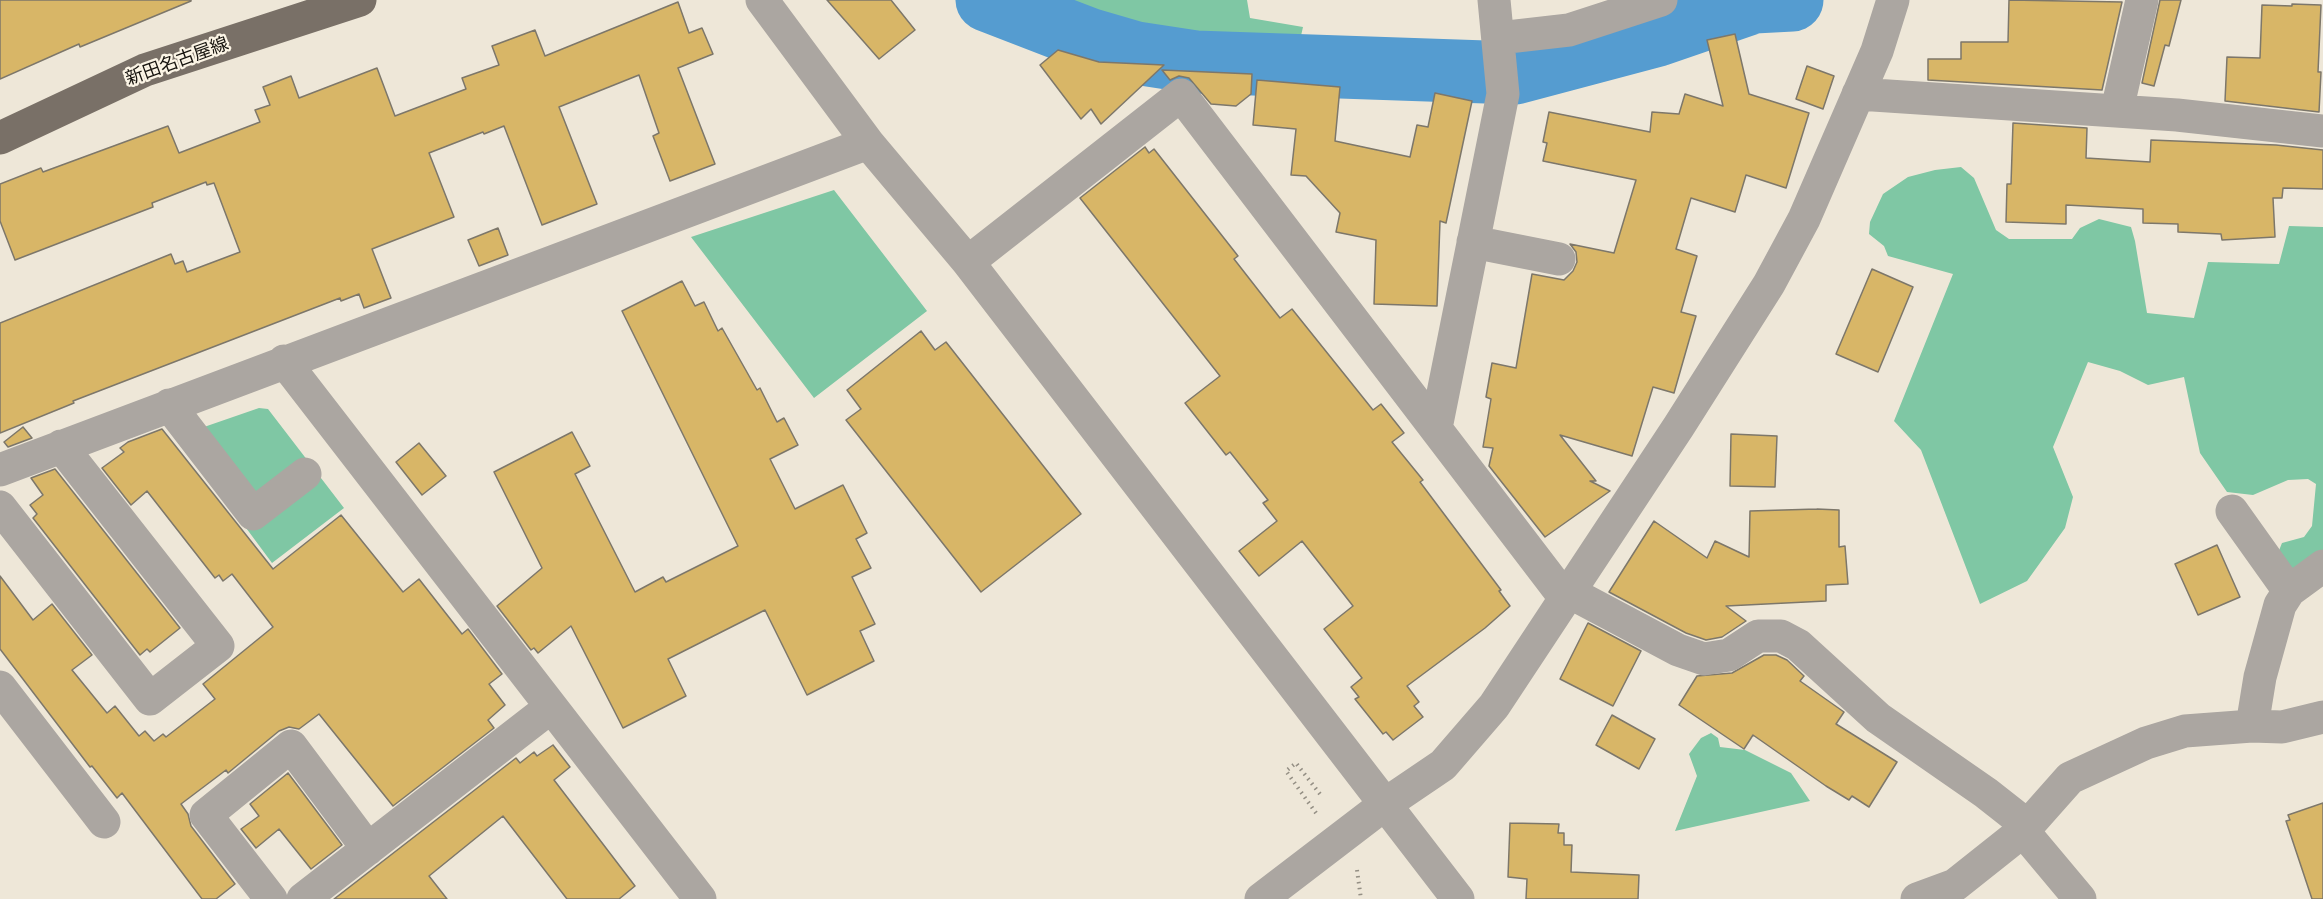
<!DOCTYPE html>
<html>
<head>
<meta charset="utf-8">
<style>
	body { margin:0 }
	canvas { display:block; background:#eee7d8 }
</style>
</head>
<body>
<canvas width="2323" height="899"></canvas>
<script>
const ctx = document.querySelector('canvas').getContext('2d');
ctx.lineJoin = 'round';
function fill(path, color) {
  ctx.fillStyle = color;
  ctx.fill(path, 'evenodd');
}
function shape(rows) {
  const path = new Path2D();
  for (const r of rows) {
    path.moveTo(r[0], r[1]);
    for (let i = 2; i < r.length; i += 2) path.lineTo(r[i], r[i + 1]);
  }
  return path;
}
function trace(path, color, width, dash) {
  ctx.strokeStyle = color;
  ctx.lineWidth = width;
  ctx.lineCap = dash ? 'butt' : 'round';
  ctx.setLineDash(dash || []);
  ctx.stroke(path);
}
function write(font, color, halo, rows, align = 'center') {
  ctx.font = font + ' Ubuntu,"Noto Sans JP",sans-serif';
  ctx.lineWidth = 4.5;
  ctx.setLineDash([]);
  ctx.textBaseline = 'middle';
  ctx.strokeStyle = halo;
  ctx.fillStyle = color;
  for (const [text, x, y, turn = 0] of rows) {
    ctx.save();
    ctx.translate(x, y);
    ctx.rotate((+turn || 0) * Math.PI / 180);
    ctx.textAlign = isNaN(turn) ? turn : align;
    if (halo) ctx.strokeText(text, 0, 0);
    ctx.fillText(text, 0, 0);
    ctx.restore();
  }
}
fill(shape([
	[1031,0,1247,0,1250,18,1303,27,1298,49,1154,40,1107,27],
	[1961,167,1974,178,1996,230,2009,239,2072,239,2080,228,2099,219,2131,227,2135,241,2147,313,2194,318,2208,262,2279,264,2289,226,2323,227,2323,552,2294,573,2278,553,2282,543,2304,537,2312,526,2316,484,2308,479,2288,480,2253,495,2227,492,2200,453,2184,377,2148,385,2120,371,2088,362,2053,447,2073,497,2065,528,2027,581,1980,604,1921,450,1894,421,1953,274,1888,256,1884,246,1869,234,1870,222,1883,194,1908,177,1935,170],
	[834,190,927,311,814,398,691,237],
	[259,408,268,409,344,508,272,563,178,436],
	[1711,733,1718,738,1720,747,1745,750,1791,773,1810,801,1675,831,1697,776,1689,754,1701,738]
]), '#7fc7a4');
trace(shape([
	[987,0,1088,39,1136,53,1195,62,1515,73,1658,35,1754,2,1792,0]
]), '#559cd0', 63);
const building = shape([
	[0,0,191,0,191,1,80,47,79,44,0,79,0,0],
	[827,0,891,0,915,30,879,59,827,0],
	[2009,0,2122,2,2102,90,1928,80,1928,59,1961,59,1961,42,2008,42,2009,0],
	[2160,0,2181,0,2169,46,2165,45,2154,86,2142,83,2160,0],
	[678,2,689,33,702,28,713,54,678,68,715,164,670,181,653,136,659,133,639,75,559,107,597,204,542,225,504,126,484,134,483,132,429,153,454,217,372,249,391,298,364,308,359,294,341,301,340,298,73,401,74,403,0,433,0,323,171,254,175,264,183,261,187,272,240,252,214,183,207,185,206,182,152,203,153,207,15,260,0,221,0,184,41,168,43,172,168,126,179,153,260,122,255,110,270,105,263,87,291,76,299,98,377,68,395,116,466,89,462,78,499,65,492,46,535,30,545,56,678,2],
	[2292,4,2321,5,2318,72,2321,72,2319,112,2225,101,2227,57,2260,58,2262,5,2292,6,2292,4],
	[1735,34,1749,94,1809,113,1786,188,1746,175,1735,212,1691,198,1676,249,1697,256,1681,312,1696,316,1674,393,1653,387,1632,456,1560,435,1596,481,1590,481,1610,491,1545,537,1489,466,1493,448,1483,447,1491,399,1486,397,1492,363,1516,368,1532,274,1564,280,1573,271,1577,262,1576,252,1570,244,1614,253,1636,180,1543,161,1547,143,1543,142,1549,112,1650,132,1652,112,1679,114,1685,94,1723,106,1707,40,1735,34],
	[1058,50,1099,62,1164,65,1101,124,1091,109,1081,119,1040,65,1058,50],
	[1807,66,1834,76,1823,109,1796,99,1807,66],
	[1162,70,1252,74,1251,94,1236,106,1211,104,1189,78,1179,76,1170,80,1162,70],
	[1257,80,1340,87,1335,141,1410,157,1417,125,1428,127,1435,93,1472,101,1446,223,1440,221,1437,306,1374,304,1376,240,1336,232,1340,213,1306,176,1291,175,1296,129,1253,125,1257,80],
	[2013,123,2087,128,2086,158,2150,162,2151,140,2276,145,2323,150,2323,189,2283,188,2282,198,2273,198,2275,237,2222,240,2221,234,2178,232,2178,224,2143,223,2143,209,2066,205,2066,224,2006,222,2007,184,2011,184,2013,123],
	[1145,147,1149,153,1154,149,1238,256,1234,259,1280,318,1292,309,1373,410,1381,404,1404,433,1392,442,1423,480,1420,482,1501,590,1499,591,1510,606,1485,628,1407,686,1419,702,1414,706,1423,717,1393,740,1386,732,1383,734,1355,699,1359,697,1351,687,1362,678,1324,629,1353,606,1302,541,1259,576,1239,551,1277,521,1263,503,1268,500,1230,452,1226,455,1185,403,1220,376,1080,198,1145,147],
	[498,228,508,255,479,266,468,240,498,228],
	[1872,269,1913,287,1878,372,1836,354,1872,269],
	[682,281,695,306,704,302,718,331,722,328,757,390,760,388,777,422,784,418,798,445,770,459,795,509,843,485,867,533,856,539,871,568,852,577,875,624,860,631,874,661,807,695,765,610,668,659,686,696,623,728,571,626,538,653,534,648,531,650,497,606,542,568,494,472,572,432,590,466,575,474,635,592,663,577,666,582,738,546,622,311,682,281],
	[921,331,935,350,946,342,1081,514,981,592,846,420,861,409,847,390,921,331],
	[23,427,32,438,8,447,4,442,23,427],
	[162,429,273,569,341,515,403,592,419,579,462,634,468,629,502,674,489,684,505,705,488,720,494,728,393,806,319,714,299,729,289,727,279,731,228,773,226,770,181,804,188,814,191,826,235,884,216,899,202,899,122,793,117,798,92,766,90,767,0,649,0,576,33,620,52,604,92,655,72,670,107,713,115,706,139,736,145,731,154,741,163,734,166,737,215,699,203,684,273,627,232,574,223,581,219,575,215,578,147,491,131,505,102,468,124,452,120,448,128,442,162,429],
	[1731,434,1777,436,1775,487,1730,486,1731,434],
	[419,443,446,476,422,495,396,462,419,443],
	[55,469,180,628,150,652,147,649,140,655,33,518,37,514,30,505,43,495,31,478,55,469],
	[1817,509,1839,510,1839,547,1845,546,1848,584,1826,585,1826,601,1726,606,1746,621,1722,637,1706,640,1686,633,1609,592,1654,521,1707,558,1715,541,1749,557,1750,511,1817,509],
	[2217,545,2240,597,2198,615,2175,564,2217,545],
	[1588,623,1641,651,1613,706,1560,679,1588,623],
	[1764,655,1776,655,1787,660,1804,676,1800,681,1844,712,1836,724,1897,762,1869,807,1852,796,1849,800,1826,786,1753,735,1744,749,1679,705,1697,676,1732,673,1764,655],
	[1612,715,1655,739,1639,769,1596,745,1612,715],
	[553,745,570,767,554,780,635,886,619,899,567,899,503,816,429,876,447,899,334,899,516,758,520,763,534,752,537,756,553,745],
	[288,773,342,845,311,869,279,829,256,848,241,829,259,816,250,804,288,773],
	[2323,803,2323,899,2312,899,2286,821,2290,820,2288,815,2323,803],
	[1510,823,1559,824,1558,833,1564,833,1564,845,1572,845,1571,872,1639,875,1638,899,1526,899,1527,879,1508,877,1510,823]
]);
fill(building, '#d8b667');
trace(building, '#7d776a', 1.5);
trace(shape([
	[1316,813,1286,771,1296,763,1320,794],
	[1357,870,1361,899]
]), '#948f84', 4, [1.5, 4.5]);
trace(shape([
	[762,0,868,143,968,262,1458,899],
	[1499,38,1569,30,1661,0],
	[1858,94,2177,115,2323,131],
	[2117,110,2142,0],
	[1473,242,1559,259],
	[968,262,1181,95,1565,598],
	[284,361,700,899],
	[169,405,253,514,305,474],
	[1436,428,1503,94,1494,0],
	[0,470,868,143],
	[0,507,150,699,218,646,61,446],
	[2232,511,2289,591],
	[1569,592,1678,650,1704,659,1729,655,1758,636,1781,636,1798,645,1878,718,1986,793,2028,826],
	[0,687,104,822],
	[2252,726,2260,677,2280,605,2289,591,2323,566],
	[2023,831,2080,899],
	[271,899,206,815,291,746,368,849],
	[303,899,551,707],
	[1261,899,1384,805,1443,765,1494,706,1679,426,1769,284,1804,219,1877,51,1893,0],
	[1917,899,1955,885,2023,831,2070,778,2146,743,2185,731,2252,726,2282,727,2323,717]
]), '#aba6a1', 33);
trace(shape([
	[0,138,145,70,360,0]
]), '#797067', 33);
write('18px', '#15120d', '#fbf4e5', [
	["新田名古屋線",177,61,-20]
]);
</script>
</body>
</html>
